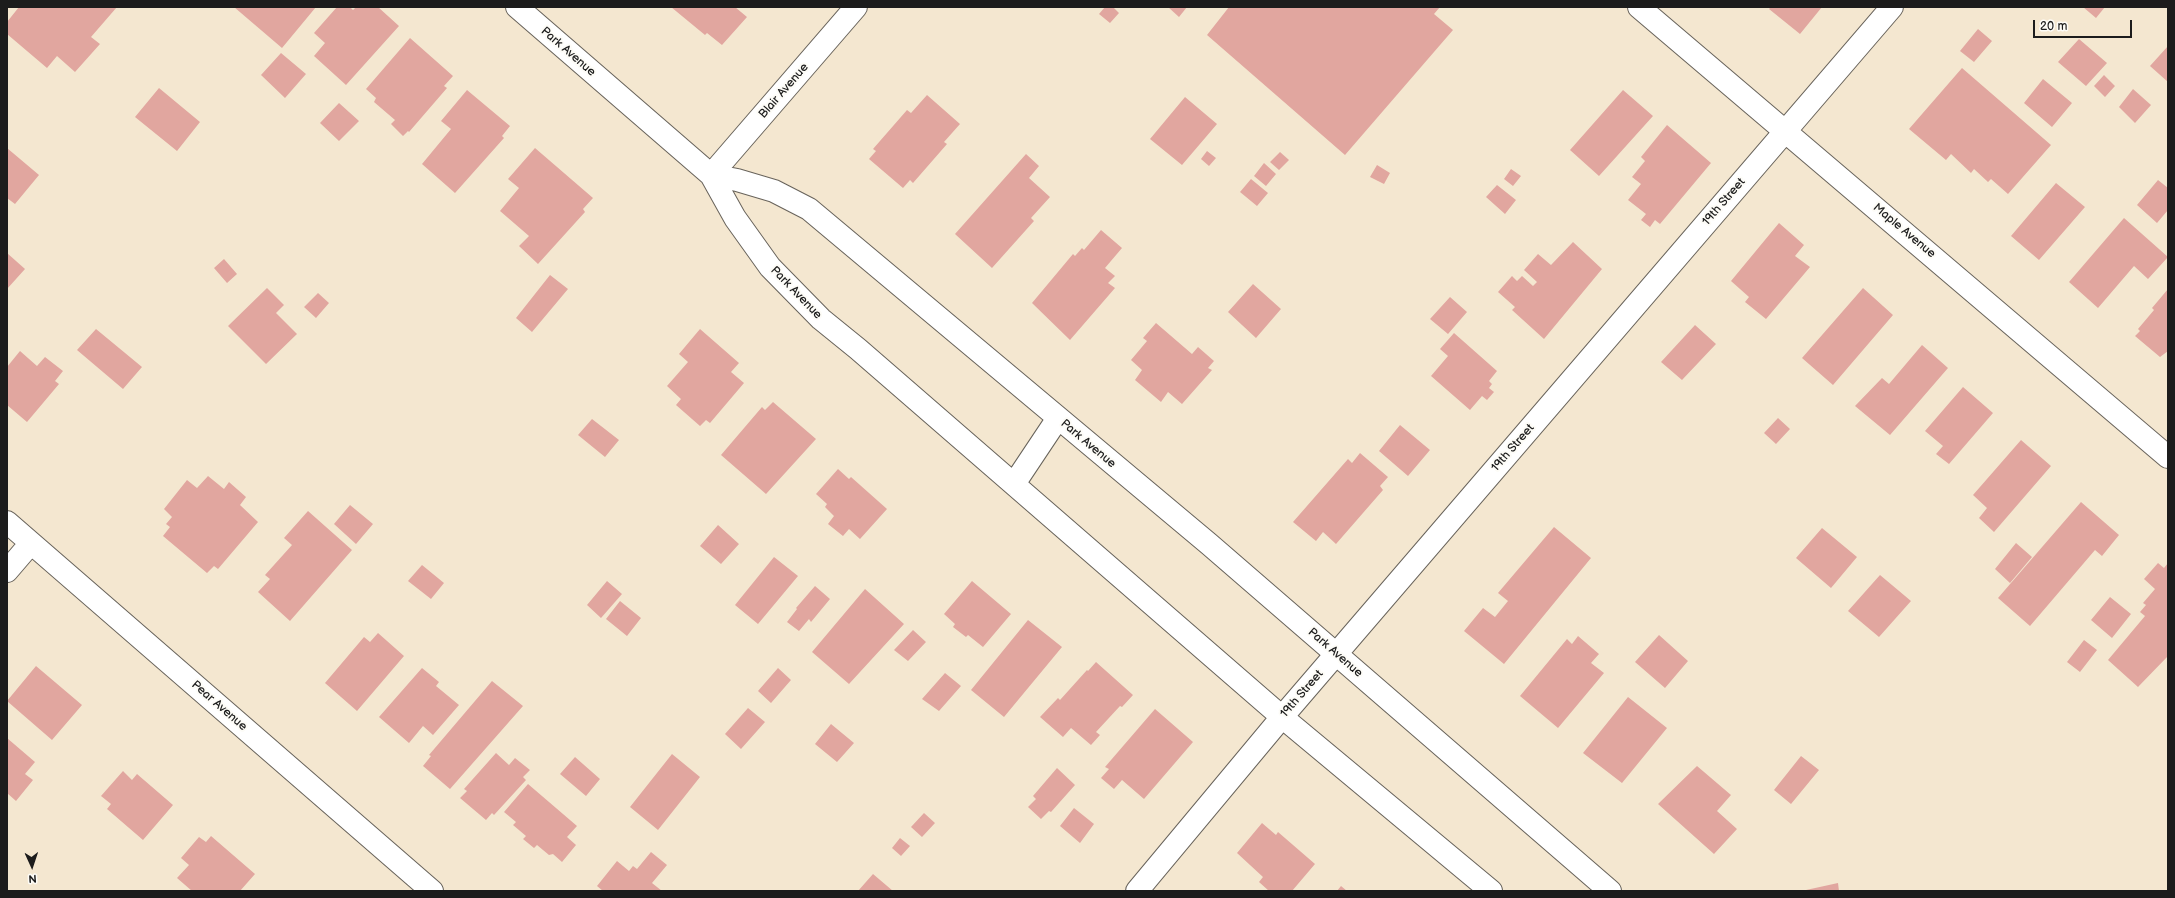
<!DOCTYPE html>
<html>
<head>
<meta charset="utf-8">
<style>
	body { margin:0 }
	#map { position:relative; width:2175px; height:898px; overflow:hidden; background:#f4e7d0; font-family:"Balsamiq Sans",sans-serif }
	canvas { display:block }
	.frame { position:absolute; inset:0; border:8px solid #1c1c1c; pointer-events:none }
	.north { position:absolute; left:12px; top:846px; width:40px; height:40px; -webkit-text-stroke:3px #fdfcf7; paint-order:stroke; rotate:177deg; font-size:11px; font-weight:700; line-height:16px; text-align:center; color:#1c1c1c }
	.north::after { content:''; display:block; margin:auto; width:14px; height:18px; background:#1c1c1c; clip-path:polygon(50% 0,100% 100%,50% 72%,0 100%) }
	.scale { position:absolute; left:2033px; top:20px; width:99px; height:18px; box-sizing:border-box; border:2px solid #1c1c1c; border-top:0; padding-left:5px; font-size:12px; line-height:14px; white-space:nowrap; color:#1c1c1c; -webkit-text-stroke:3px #fdfcf7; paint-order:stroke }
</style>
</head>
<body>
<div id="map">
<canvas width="2175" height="898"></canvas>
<div class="frame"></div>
<div class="north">N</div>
<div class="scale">20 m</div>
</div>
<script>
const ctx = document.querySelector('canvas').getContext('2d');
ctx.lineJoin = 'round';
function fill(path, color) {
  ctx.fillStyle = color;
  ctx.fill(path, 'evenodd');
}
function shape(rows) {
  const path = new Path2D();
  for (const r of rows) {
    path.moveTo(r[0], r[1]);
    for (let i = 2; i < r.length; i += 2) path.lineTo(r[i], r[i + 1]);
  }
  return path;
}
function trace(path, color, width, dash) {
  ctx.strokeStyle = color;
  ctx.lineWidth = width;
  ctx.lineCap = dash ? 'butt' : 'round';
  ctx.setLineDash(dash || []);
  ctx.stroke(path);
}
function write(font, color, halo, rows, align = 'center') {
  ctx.font = font + ' "Balsamiq Sans",sans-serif';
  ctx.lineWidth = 4;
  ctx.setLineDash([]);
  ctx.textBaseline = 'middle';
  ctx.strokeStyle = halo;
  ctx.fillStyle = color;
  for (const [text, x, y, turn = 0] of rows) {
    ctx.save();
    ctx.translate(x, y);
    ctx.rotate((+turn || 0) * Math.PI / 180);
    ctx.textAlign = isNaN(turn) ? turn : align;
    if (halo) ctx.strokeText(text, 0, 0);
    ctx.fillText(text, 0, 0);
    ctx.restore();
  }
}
fill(shape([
	[19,7,117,7,91,37,100,44,75,72,57,56,47,68,7,34,7,22],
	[234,7,316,7,282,48],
	[337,7,350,7,353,10,356,7,378,7,399,26,346,85,314,56,325,43,314,33],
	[671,7,735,7,747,17,722,45,707,33,705,35],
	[1105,7,1113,7,1119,13,1110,23,1099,14],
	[1168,7,1187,7,1179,17],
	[1229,7,1440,7,1434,14,1453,30,1345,155,1207,35],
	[1771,7,1822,7,1800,34,1769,9],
	[2083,7,2105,7,2096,18],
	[1978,29,1992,41,1974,62,1960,51],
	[410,38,453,76,444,86,447,88,409,132,408,131,403,136,391,124,395,120,374,102,376,98,366,89],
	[2079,39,2107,63,2086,86,2058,62],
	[2168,46,2168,82,2150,66],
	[281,53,306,74,285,98,261,75],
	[1962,68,2051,145,2008,194,1991,179,1988,182,1974,169,1971,173,1951,154,1946,160,1909,129],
	[2104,75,2115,86,2105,97,2094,86],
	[2043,79,2072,103,2052,127,2024,103],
	[159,88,200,122,177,151,135,117],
	[2133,89,2151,105,2135,123,2119,107],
	[467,90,510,126,502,136,504,138,455,193,422,164,451,129,441,121],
	[1623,90,1653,116,1599,176,1570,150],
	[927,95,960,124,944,142,947,144,913,183,910,180,903,188,869,159,876,151,873,149,907,110,911,113],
	[1185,97,1217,124,1182,165,1150,139],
	[339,103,359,121,339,141,320,123],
	[1667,125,1711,163,1660,224,1655,220,1650,227,1641,220,1646,214,1628,200,1641,184,1632,177,1645,161,1641,157],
	[7,148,39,175,15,204,7,198],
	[535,148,593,198,583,209,585,212,538,264,519,246,529,236,500,211,519,188,508,179],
	[1207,151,1216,158,1209,166,1201,159],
	[1280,152,1289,160,1279,170,1270,162],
	[1026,154,1039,166,1029,178,1050,197,1031,218,1034,221,992,268,955,234],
	[1264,163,1276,174,1266,186,1254,176],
	[1377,165,1390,173,1384,184,1370,177],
	[1511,169,1521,176,1513,186,1504,179],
	[1251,179,1268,193,1257,206,1240,192],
	[2158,180,2168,188,2168,210,2157,223,2137,205],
	[2056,183,2085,207,2039,260,2011,236],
	[1497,185,1516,200,1505,214,1486,197],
	[2124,218,2168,257,2148,279,2134,266,2098,308,2069,282],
	[1779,223,1804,245,1795,256,1810,267,1766,319,1745,302,1749,297,1731,281],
	[1101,230,1122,248,1105,268,1115,276,1108,283,1115,288,1070,340,1032,303,1073,254,1075,256,1082,248,1084,250],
	[1573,242,1602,269,1544,339,1512,310,1515,307,1498,292,1512,276,1517,281,1522,276,1533,286,1537,282,1524,270,1538,254,1551,265],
	[7,253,25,269,7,289],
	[224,259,237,274,227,283,214,268],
	[550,275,568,289,532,332,516,318],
	[1253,284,1281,309,1256,338,1228,312],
	[267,288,284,305,276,313,297,334,266,364,228,326],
	[1863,288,1893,315,1833,385,1802,358],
	[2168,289,2168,351,2160,357,2135,336,2140,331,2138,329,2154,310,2152,308],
	[318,293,329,303,316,318,304,307],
	[1450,297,1467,312,1448,334,1430,319],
	[1156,323,1192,354,1198,347,1214,361,1208,368,1212,370,1182,404,1168,392,1161,402,1135,380,1142,370,1131,360,1147,341,1143,338],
	[1695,325,1716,344,1682,380,1661,362],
	[96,329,142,367,123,389,77,350],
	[700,329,739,363,731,372,744,383,710,423,706,420,700,426,676,405,681,399,667,386,688,362,679,354],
	[1454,333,1497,371,1489,381,1492,384,1489,388,1494,392,1487,400,1482,396,1470,410,1431,376,1448,356,1440,349],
	[1922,345,1948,368,1890,435,1855,406,1882,378,1889,384],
	[20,351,37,366,45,357,63,371,55,381,59,384,27,422,7,405,7,367],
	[1963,387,1993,413,1949,464,1936,454,1943,446,1925,431],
	[773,402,816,439,766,494,721,455,762,407,765,410],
	[1778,418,1790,429,1776,444,1764,433],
	[592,419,619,440,605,457,578,435],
	[1400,425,1430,450,1408,476,1379,451],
	[2021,440,2051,466,1994,532,1979,518,1987,508,1973,495],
	[1360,453,1388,477,1380,486,1383,490,1336,544,1323,532,1316,541,1293,522,1348,459,1352,463],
	[838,469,849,479,851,477,887,509,860,539,849,529,843,536,828,524,834,516,825,507,827,504,816,494],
	[208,476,224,489,229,482,246,497,240,505,258,522,218,569,214,566,207,573,163,536,170,527,166,524,172,517,164,509,187,480,197,488],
	[2081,502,2119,535,2102,556,2095,550,2030,626,1998,598],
	[350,505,373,524,356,544,334,524],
	[308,511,352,550,290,621,258,592,270,579,265,575,292,545,284,538],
	[718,525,739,544,721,564,700,546],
	[1554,527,1591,558,1504,664,1464,631,1483,608,1495,617,1508,601,1498,593],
	[1822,528,1857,557,1831,588,1796,558],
	[2016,543,2032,557,2010,583,1995,569],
	[774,557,798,576,758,624,735,605],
	[2158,563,2164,568,2168,563,2168,656,2138,687,2108,660,2145,616,2140,612,2146,605,2143,603,2155,589,2144,579],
	[422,565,444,583,431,599,408,581],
	[1880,575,1911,601,1879,637,1848,611],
	[607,581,622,594,601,618,587,605],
	[972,581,1011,614,983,647,968,635,966,637,953,627,955,624,944,614],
	[815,586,830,599,811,622,809,619,799,631,787,622,797,609,796,608],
	[865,589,904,624,849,684,812,652],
	[2110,597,2131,614,2112,638,2091,620],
	[620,601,641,618,627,636,606,619],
	[1028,620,1062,647,1004,717,971,690],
	[913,630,926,642,908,661,894,650],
	[378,633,404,656,357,711,325,683,364,637,370,642],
	[1659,635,1688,661,1665,688,1635,662],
	[1578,636,1599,654,1591,663,1604,673,1558,728,1520,696,1567,639,1572,644],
	[2084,640,2097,650,2080,672,2067,662],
	[1096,662,1133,695,1122,707,1120,706,1096,732,1100,735,1091,745,1071,728,1063,737,1040,717,1058,698,1060,700,1087,670,1088,671],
	[36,666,82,705,52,740,7,701],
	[422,668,439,682,436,686,459,705,433,735,423,726,409,743,379,717],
	[778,668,791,680,771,703,758,691],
	[945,673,961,686,939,711,922,699],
	[492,681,523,706,450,789,423,766,431,756,429,755],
	[1628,697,1667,728,1622,783,1583,753],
	[748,708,765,722,741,749,725,734],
	[1155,709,1193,742,1144,799,1122,780,1114,789,1101,778,1109,769,1105,767],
	[831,724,854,743,837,762,815,744],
	[7,738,35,762,25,774,33,780,16,801,7,793],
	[496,753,509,765,515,758,530,770,523,777,526,780,494,815,492,813,486,820,460,798,467,791,464,789],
	[672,754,700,777,658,830,630,807],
	[1801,756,1819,770,1791,804,1774,790],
	[575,757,600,779,586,796,560,774],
	[1697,766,1731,795,1717,811,1737,829,1714,854,1658,804],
	[1057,768,1075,785,1051,812,1049,811,1041,819,1028,807,1036,799,1033,796],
	[123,771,132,780,137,774,173,805,143,840,107,809,111,804,101,796],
	[528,784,577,826,567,837,576,845,562,862,553,854,549,855,537,845,534,848,523,839,526,836,513,825,516,822,504,812],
	[1074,808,1094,824,1080,843,1060,826],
	[924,813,935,823,922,837,911,827],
	[1262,823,1276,835,1278,832,1315,864,1292,891,1269,891,1259,882,1263,877,1237,853],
	[211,836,255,874,240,891,192,891,177,878,189,865,181,858,199,837,206,842],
	[900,838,910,846,901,856,892,848],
	[651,852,667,865,652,883,662,891,603,891,597,886,617,861,629,871,633,866,637,869],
	[873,874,893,891,858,891],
	[1838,883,1839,891,1806,891,1806,890],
	[1341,886,1347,891,1337,891]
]), '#e1a69f');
const minor = shape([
	[517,7,711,175,735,218,770,267,821,319,858,349,1282,717,1491,891],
	[1639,7,2168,457],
	[711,175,737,180,774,191,809,209,1209,544,1610,891],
	[711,175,856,7],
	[1014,484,1058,418],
	[7,522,432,891],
	[7,571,31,543],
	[1137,891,1282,717,1892,7]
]);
trace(minor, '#68635b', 24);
trace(minor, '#fff', 22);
write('12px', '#1c1c1c', '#fdfcf7', [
	["Park Avenue",568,52,41],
	["Blair Avenue",784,91,-49],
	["19th Street",1724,202,-49],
	["Maple Avenue",1904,231,40],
	["Park Avenue",796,293,46],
	["Park Avenue",1088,444,40],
	["19th Street",1513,448,-49],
	["Park Avenue",1335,653,41],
	["19th Street",1302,694,-49],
	["Pear Avenue",219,706,41]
]);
</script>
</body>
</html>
